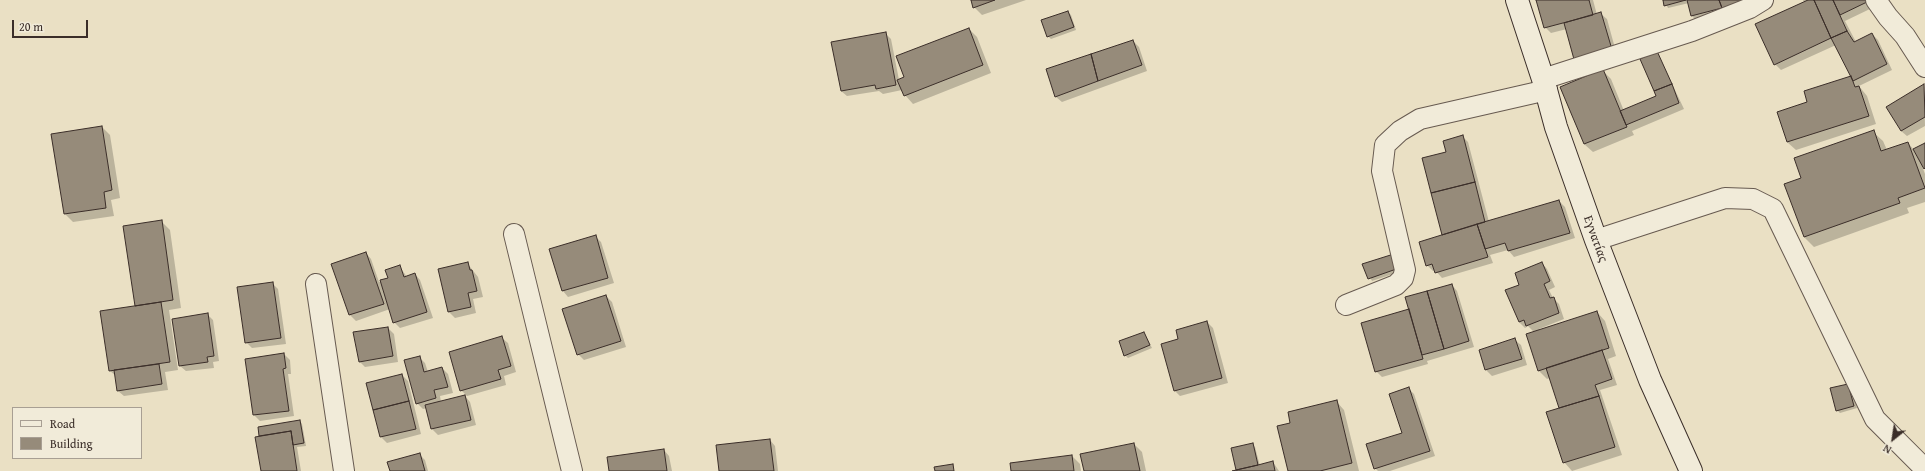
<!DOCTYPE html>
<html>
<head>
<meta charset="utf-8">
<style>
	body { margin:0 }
	#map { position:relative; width:1925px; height:471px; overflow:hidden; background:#eae0c4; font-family:"Gentium Book Plus",serif }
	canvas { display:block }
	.legend { position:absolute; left:12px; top:407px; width:130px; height:52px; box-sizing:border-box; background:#f1ebd9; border:1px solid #a89f93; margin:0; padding:5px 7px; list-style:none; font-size:12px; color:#3b2e29 }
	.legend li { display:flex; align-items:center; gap:8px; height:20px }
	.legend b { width:20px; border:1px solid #a89f93 }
	.north { position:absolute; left:1873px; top:419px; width:40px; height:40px; -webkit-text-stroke:3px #f1ebd9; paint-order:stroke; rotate:210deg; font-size:11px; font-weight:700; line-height:16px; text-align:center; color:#3b2e29 }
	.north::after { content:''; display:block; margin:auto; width:14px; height:18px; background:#3b2e29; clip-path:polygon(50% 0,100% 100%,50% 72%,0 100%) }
	.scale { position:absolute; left:12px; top:20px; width:76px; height:18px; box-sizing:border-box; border:2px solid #3b2e29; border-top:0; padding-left:5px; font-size:12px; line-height:14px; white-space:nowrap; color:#3b2e29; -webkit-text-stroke:3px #f1ebd9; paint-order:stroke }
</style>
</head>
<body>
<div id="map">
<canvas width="1925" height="471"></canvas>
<ul class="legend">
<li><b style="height:5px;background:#f1ebd9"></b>Road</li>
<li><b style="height:11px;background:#968b7a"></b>Building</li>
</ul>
<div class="north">N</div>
<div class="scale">20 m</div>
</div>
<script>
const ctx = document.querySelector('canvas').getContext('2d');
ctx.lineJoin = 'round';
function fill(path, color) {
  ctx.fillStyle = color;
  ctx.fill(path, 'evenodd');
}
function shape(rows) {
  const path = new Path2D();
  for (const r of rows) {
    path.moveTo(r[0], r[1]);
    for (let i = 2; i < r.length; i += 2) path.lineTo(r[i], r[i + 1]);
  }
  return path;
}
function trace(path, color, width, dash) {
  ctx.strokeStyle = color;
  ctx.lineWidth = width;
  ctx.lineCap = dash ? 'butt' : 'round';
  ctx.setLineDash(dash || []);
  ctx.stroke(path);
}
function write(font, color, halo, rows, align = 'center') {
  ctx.font = font + ' "Gentium Book Plus",serif';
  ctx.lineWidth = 4;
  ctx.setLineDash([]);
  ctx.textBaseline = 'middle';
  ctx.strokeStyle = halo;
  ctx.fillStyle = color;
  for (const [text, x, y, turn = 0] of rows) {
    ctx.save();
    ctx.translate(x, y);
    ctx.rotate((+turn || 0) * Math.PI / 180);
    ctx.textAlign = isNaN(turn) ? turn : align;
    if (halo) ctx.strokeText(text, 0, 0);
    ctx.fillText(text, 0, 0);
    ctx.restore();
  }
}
fill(shape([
	[972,0,1026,0,982,15,974,7],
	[1537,0,1593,0,1597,15,1601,14,1607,19,1618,59,1567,29,1551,33,1545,27],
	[1664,0,1754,0,1698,22,1692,16,1689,3,1668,8],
	[1803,0,1868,0,1872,8,1845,21,1856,42,1872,34,1878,40,1892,70,1859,86,1867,96,1876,124,1796,150,1787,142,1809,103,1852,77,1836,45,1781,70,1775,64,1804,2],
	[1068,12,1071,15,1076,30,1051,39,1048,36],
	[969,29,977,37,991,73,913,104,905,95,902,90,883,94,879,91,847,96,841,91,885,33,891,39,899,80,906,78],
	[1133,41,1139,47,1147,71,1062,102,1056,97],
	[1657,52,1684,109,1632,131,1634,135,1593,152,1584,144,1603,71,1611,79,1624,111,1658,97],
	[1924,85,1925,126,1907,136,1901,131],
	[102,127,110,135,120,198,111,200,114,216,73,222,65,214],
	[1873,132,1883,141,1887,150,1908,143,1914,150,1925,144,1925,169,1922,166,1925,174,1925,202,1907,208,1909,213,1814,247,1804,237,1802,179],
	[1462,136,1468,142,1489,222,1559,201,1565,207,1575,238,1514,257,1508,250,1490,255,1493,263,1442,278,1435,270,1433,271,1427,265,1443,236,1447,153],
	[161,221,170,230,181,308,169,310,178,370,165,372,168,390,124,396,118,391,116,376,110,371,136,307],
	[596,237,601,242,614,283,568,297,563,291],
	[366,253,371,259,379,282,389,278,400,267,407,277,415,274,420,280,433,318,400,328,394,322,390,309,356,321,350,315,332,264],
	[467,263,478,277,483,297,473,299,476,313,455,318,449,312,439,269],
	[1542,263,1547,269,1555,287,1549,290,1553,298,1559,304,1564,319,1539,329,1539,331,1597,312,1605,321,1616,356,1608,359,1617,385,1600,390,1622,455,1572,471,1564,462,1560,408,1550,378,1547,379,1539,371,1534,332,1528,326,1525,328,1519,322,1520,285],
	[1364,265,1405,270,1372,281],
	[272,283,278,289,286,344,252,348,246,342],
	[1452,285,1457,291,1474,347,1427,361,1428,364,1382,377,1376,371,1410,310],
	[606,296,612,302,626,347,584,360,578,354],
	[207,314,213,320,219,361,213,362,214,368,186,371,180,366],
	[1207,322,1213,328,1228,383,1180,396,1174,390,1180,340],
	[388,328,394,334,398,362,365,367,359,361],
	[1144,333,1152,348,1128,358,1125,355],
	[502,338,508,343,516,372,504,376,506,385,467,396,461,390],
	[1515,340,1521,345,1527,365,1492,376,1486,370,1480,351],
	[284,354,290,360,291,374,288,374,294,416,260,421,254,415,247,360],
	[419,357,425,363,428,372,442,368,448,374,453,393,440,396,441,402,465,396,470,402,476,425,438,435,432,429,427,408,423,409,417,403],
	[402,375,408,381,421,434,387,443,381,437,368,383],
	[1408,388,1414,394,1435,456,1390,471,1378,471,1375,468,1403,433],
	[1851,388,1857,408,1840,413,1837,410,1831,389],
	[1336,401,1344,410,1359,471,1289,471,1292,424],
	[300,421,302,424,306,446,297,447,301,471,262,471,260,436],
	[770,440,775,446,778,471,720,471],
	[1134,444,1142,452,1146,471,1085,471],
	[1252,444,1255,447,1260,466,1273,462,1279,471,1237,471,1232,449],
	[664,450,669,456,672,471,610,471],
	[419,454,425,460,428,471,391,471],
	[1072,456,1080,464,1081,471,1012,471]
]), '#0003');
const building = shape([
	[971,0,995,0,973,8,971,0],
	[1536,0,1589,0,1593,15,1544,28,1536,0],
	[1663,0,1686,0,1664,6,1663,0],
	[1687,0,1719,0,1722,8,1691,16,1687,0],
	[1719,0,1750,0,1750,1,1722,8,1719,0],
	[1808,0,1814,0,1831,38,1774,65,1755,24,1808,0],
	[1814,0,1833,0,1847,31,1831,38,1814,0],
	[1833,0,1866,0,1867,2,1840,15,1833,0],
	[1068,11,1074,27,1047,37,1041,20,1068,11],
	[1601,12,1613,53,1575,63,1564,23,1601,12],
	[969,28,983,65,904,96,897,80,904,77,896,56,969,28],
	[1847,31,1854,42,1872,33,1887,64,1853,81,1831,38,1847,31],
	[886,32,896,85,876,89,875,85,841,91,831,42,886,32],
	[1133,40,1142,65,1098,81,1091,54,1133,40],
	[1657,51,1672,84,1654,91,1640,59,1657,51],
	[1091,54,1098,81,1055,97,1046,69,1091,54],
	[1603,69,1627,127,1584,144,1560,87,1603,69],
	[1851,76,1855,87,1859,86,1869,116,1787,142,1777,112,1807,102,1804,91,1851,76],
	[1672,84,1679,103,1626,125,1620,111,1656,96,1654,91,1672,84],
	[1924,84,1925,117,1901,131,1886,107,1924,84],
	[102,126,112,190,104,192,106,208,64,214,51,134,102,126],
	[1874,130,1881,151,1908,142,1925,188,1898,198,1900,203,1804,237,1784,184,1801,178,1794,158,1874,130],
	[1463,135,1475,182,1431,193,1422,158,1446,152,1443,141,1463,135],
	[1925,143,1925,168,1924,169,1913,149,1925,143],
	[1475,182,1485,222,1442,235,1431,193,1475,182],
	[1559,200,1570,233,1508,251,1505,243,1485,249,1477,224,1559,200],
	[162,220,173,300,135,306,123,226,162,220],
	[1477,224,1488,257,1435,273,1432,264,1426,266,1419,242,1477,224],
	[596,235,608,278,562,291,549,249,596,235],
	[366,252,384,304,349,315,331,264,366,252],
	[1397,253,1402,267,1368,279,1362,264,1397,253],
	[468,262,470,270,472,270,477,291,468,293,471,307,448,312,438,269,468,262],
	[1542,262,1550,281,1544,284,1550,298,1554,297,1559,313,1526,326,1524,320,1519,322,1505,290,1519,285,1515,273,1542,262],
	[400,265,404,277,415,273,427,312,393,323,380,280,388,278,385,270,400,265],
	[273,282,281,338,245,343,237,287,273,282],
	[1452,284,1469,341,1444,349,1427,291,1452,284],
	[1427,291,1444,349,1422,355,1405,297,1427,291],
	[606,295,621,341,577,355,562,309,606,295],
	[161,302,170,362,109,371,100,311,161,302],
	[1409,309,1423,359,1375,372,1361,323,1409,309],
	[1597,311,1609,348,1538,371,1526,334,1597,311],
	[208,313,214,356,207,357,208,362,179,366,172,319,208,313],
	[1207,321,1222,378,1174,391,1161,344,1178,339,1176,330,1207,321],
	[388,327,393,356,359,362,353,332,388,327],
	[1144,332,1150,345,1124,356,1119,341,1144,332],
	[502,336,511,366,498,370,501,379,460,391,449,352,502,336],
	[1515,338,1522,359,1485,370,1479,350,1515,338],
	[1602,350,1612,379,1595,385,1599,396,1559,408,1546,368,1602,350],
	[284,353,286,368,283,369,289,411,253,415,245,359,284,353],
	[420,356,424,372,442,367,448,387,434,390,436,398,416,404,404,360,420,356],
	[159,364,162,384,117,391,114,370,159,364],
	[402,374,409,401,373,410,366,383,402,374],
	[1848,384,1854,406,1836,411,1830,388,1848,384],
	[1409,387,1430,451,1374,469,1366,444,1402,433,1389,394,1409,387],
	[465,395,471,420,431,429,425,405,465,395],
	[1599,396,1615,447,1563,463,1546,412,1599,396],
	[1337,400,1352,463,1320,471,1288,471,1277,426,1290,423,1288,412,1337,400],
	[409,401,416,429,380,437,373,410,409,401],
	[300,420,304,443,293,445,291,431,259,436,258,427,300,420],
	[291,431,297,471,261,471,255,437,291,431],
	[770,439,774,471,719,471,716,445,770,439],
	[1134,443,1140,471,1084,471,1080,454,1134,443],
	[1253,443,1258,465,1236,470,1231,448,1253,443],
	[664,449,667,471,609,471,607,457,664,449],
	[420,453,425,471,390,471,387,462,420,453],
	[1072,455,1074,471,1011,471,1010,463,1072,455],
	[1273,461,1275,471,1232,471,1258,465,1273,461],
	[953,464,954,471,935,471,934,467,953,464]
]);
fill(building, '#968b7a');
trace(building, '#3b2e29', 1);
const street = shape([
	[1876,0,1888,17,1905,36,1925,67],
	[1543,79,1692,31,1750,8,1763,0],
	[514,234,572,471],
	[1596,240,1725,198,1753,199,1773,209,1875,419,1925,469],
	[316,284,344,471],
	[1346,305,1396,285,1403,278,1405,270,1382,171,1385,145,1400,131,1420,119,1547,90]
]);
const secondary = shape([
	[1517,0,1543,79,1556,127,1596,240,1650,380,1691,471]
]);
trace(street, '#675a50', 22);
trace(secondary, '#3b2e29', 24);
trace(street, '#f1ebd9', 20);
trace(secondary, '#f1ebd9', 22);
write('13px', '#3b2e29', '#f1ebd9', [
	["Εγνατίας",1595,239,70]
]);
</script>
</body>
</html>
